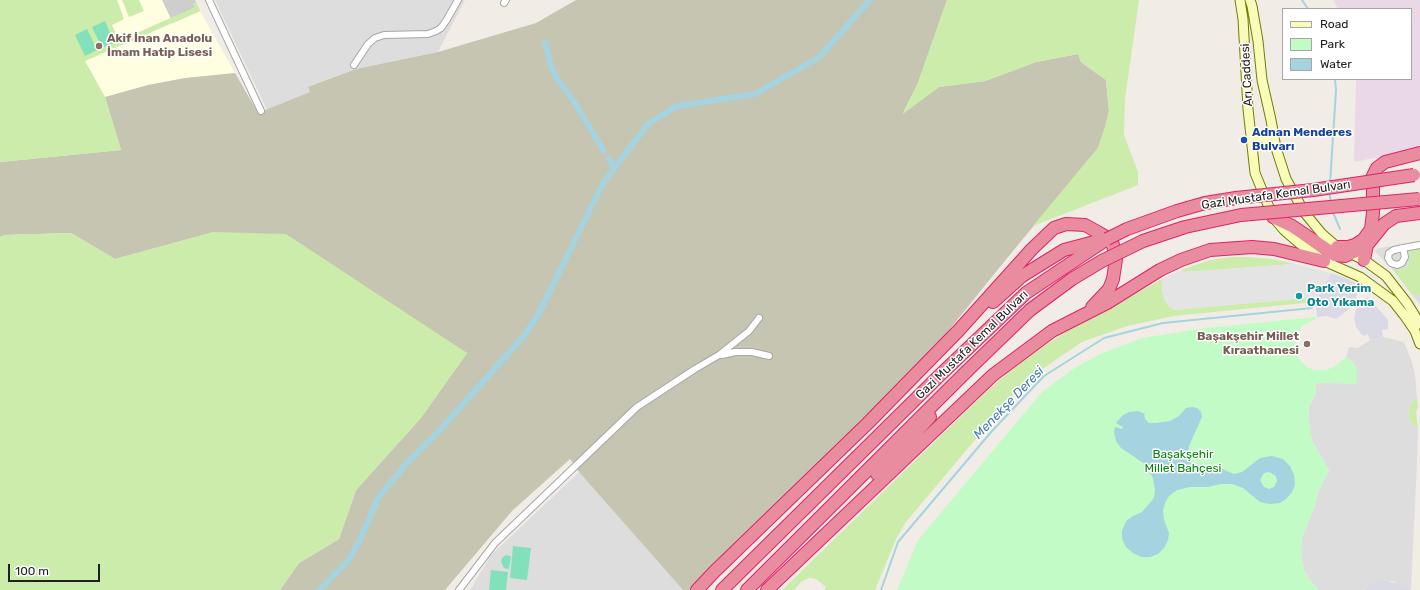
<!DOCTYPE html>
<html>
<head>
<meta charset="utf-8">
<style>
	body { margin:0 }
	#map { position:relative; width:1420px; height:590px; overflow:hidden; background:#f1ede6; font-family:Rubik,sans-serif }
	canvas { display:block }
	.legend { position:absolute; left:1282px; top:8px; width:130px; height:72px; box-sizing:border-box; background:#fff; border:1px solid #a6a6a6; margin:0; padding:5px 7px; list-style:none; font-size:12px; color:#202020 }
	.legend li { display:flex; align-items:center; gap:8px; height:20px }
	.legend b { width:20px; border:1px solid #a6a6a6 }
	.scale { position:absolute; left:8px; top:564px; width:92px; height:18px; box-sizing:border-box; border:2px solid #202020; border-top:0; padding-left:5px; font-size:12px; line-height:14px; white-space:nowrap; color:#202020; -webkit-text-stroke:3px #fff; paint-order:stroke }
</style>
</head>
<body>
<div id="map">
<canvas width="1420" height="590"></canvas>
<ul class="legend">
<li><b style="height:5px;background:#f9fbb9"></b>Road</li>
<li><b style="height:11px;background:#c3fbc6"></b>Park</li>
<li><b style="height:11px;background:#a5d3df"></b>Water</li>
</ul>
<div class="scale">100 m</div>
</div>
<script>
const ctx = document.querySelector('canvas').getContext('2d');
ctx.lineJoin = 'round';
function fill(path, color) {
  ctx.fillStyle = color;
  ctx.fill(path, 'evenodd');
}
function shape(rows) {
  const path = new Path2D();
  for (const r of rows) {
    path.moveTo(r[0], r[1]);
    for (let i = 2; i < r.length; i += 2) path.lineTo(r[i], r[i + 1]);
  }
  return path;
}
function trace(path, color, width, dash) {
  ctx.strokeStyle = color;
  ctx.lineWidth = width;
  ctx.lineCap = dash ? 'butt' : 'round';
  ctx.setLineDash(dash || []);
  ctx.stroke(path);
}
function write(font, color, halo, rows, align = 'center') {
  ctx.font = font + ' Rubik,sans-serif';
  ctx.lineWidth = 3;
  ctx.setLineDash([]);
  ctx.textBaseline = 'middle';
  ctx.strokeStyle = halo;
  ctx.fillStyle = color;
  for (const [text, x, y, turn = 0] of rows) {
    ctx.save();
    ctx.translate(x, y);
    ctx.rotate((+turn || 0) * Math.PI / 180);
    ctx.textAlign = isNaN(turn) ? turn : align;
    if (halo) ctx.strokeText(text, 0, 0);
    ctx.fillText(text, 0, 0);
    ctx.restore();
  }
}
fill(shape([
	[215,0,465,0,438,52,356,69,308,87,310,92,267,110],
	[1420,241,1420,305,1390,266,1375,252,1376,249,1379,248],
	[1383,337,1404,342,1412,362,1415,375,1417,398,1410,404,1408,418,1418,430,1417,463,1411,590,1392,581,1365,588,1363,590,1319,590,1312,583,1304,570,1301,552,1302,537,1313,511,1318,492,1329,470,1312,441,1308,417,1309,406,1316,393,1316,385,1318,383,1353,362,1346,357,1349,347,1358,348,1370,340],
	[579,472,683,590,470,590,491,555]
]), '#dedddd');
fill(shape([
	[1333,0,1420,0,1420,149,1354,162,1356,79,1411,79,1411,9,1338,9]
]), '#ead8e7');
fill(shape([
	[91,0,162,0,173,23,200,11,235,73,185,78,148,85,105,97,85,61]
]), '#fffee1');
fill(shape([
	[162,0,195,0,200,11,173,23]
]), '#cecece');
fill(shape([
	[576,0,947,0,918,83,903,113,939,87,985,81,1036,62,1078,54,1081,62,1106,80,1109,111,1105,128,1098,148,1008,257,941,340,843,443,690,590,683,590,579,472,570,459,512,511,445,590,280,590,299,563,339,539,356,490,420,419,467,353,214,232,115,259,71,233,5,235,0,237,0,162,121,150,105,97,148,85,185,78,235,73,258,113,310,92,308,87,356,69,438,52,536,23]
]), '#c6c5b1');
fill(shape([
	[0,0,117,0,124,19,112,25,119,41,195,7,193,4,196,2,200,11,85,61,105,97,121,150,0,162],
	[122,0,139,0,144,11,129,17],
	[947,0,1139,0,1125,99,1124,135,1138,172,1138,185,1033,226,1098,148,1105,127,1109,111,1106,80,1081,62,1078,54,1036,62,985,81,939,87,903,114,918,83],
	[214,232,286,234,467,353,420,419,356,490,339,539,299,563,280,590,0,590,0,237,5,235,71,233,115,259],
	[1420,248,1420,294,1414,297,1393,270,1402,269,1408,265,1409,261,1407,251],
	[1232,257,1249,257,1273,259,1295,264,1184,272,1181,270,1210,260],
	[1164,278,1162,281,1162,289,1164,299,1174,310,1312,297,1314,302,1174,316,1127,326,1082,342,1038,372,1011,397,906,522,896,539,875,590,824,590,826,587,816,579,812,578,809,578,801,582,794,590,782,590,988,390,1026,358,1064,333],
	[1417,398,1418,407,1416,411,1418,430,1408,418,1410,404]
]), '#ccecab');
fill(shape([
	[1315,317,1316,319,1303,325,1298,332,1294,341,1295,352,1300,360,1307,367,1314,370,1325,370,1334,367,1346,357,1353,362,1357,369,1356,384,1318,383,1316,385,1316,393,1309,406,1308,417,1312,441,1329,470,1318,492,1313,511,1302,537,1301,552,1304,570,1312,583,1319,590,897,590,918,540,1042,392,1073,369,1100,354,1142,338,1206,328]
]), '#c3fbc6');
fill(shape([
	[105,21,114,43,102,48,92,27],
	[87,29,97,50,85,56,75,35],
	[513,546,531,548,527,580,510,578],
	[506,555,511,556,509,569,504,568,501,562,502,558],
	[491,570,508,572,506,590,489,590]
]), '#82e1ba');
fill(shape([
	[1295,264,1331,273,1321,293,1314,302,1311,298,1174,310,1169,307,1164,299,1162,289,1162,281,1164,278,1181,270,1184,272]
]), '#e4e4e4');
fill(shape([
	[1331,273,1346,278,1359,285,1356,298,1353,306,1336,319,1327,316,1317,317,1316,307,1314,302,1321,293],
	[1368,297,1388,320,1388,329,1382,330,1383,337,1370,340,1368,334,1364,336,1361,334,1356,327,1354,318,1356,310,1360,302],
	[1385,581,1401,584,1411,590,1363,590,1376,582]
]), '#dadae7');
fill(shape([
	[1192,407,1197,408,1201,412,1202,417,1189,446,1188,454,1190,462,1194,465,1199,465,1203,469,1210,470,1222,469,1234,474,1242,472,1260,458,1272,456,1283,459,1290,466,1294,475,1295,485,1292,492,1286,499,1280,503,1270,504,1260,502,1243,488,1232,484,1221,484,1208,487,1190,487,1177,490,1169,496,1165,503,1163,511,1164,520,1169,533,1168,540,1164,548,1158,554,1150,557,1141,557,1133,553,1126,547,1122,539,1122,531,1126,521,1133,516,1142,512,1154,498,1155,490,1153,478,1145,464,1121,448,1116,441,1114,432,1115,427,1122,429,1123,427,1116,423,1123,415,1129,412,1138,411,1145,414,1144,416,1146,420,1149,423,1156,423,1170,421,1179,416,1186,408],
	[1269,472,1276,476,1277,481,1274,487,1269,489,1264,487,1260,480,1264,473]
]), '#a5d3df');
trace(shape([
	[1302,0,1308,9],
	[1330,184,1336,90,1335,79],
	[1329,192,1331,202],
	[1332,210,1340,229],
	[881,590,898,542,992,431,1044,376,1104,338,1163,323,1312,308]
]), '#a5d3df', 2);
trace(shape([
	[545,42,551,66,557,79,573,100,604,151],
	[609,159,614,168],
	[319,590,348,561,360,540,378,498,407,463,437,433,523,337,538,315,603,183,648,124,677,106,755,94,818,58,870,0]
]), '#a5d3df', 6);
const street = shape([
	[209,0,261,111],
	[504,3,506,0],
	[354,65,368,44,375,38,384,35,428,34,436,31,441,28,446,21,458,0],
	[1403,248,1405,257,1402,263,1397,265,1391,263,1388,258,1389,253,1394,250,1403,248],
	[1403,248,1420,245],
	[722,355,735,352,752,352,769,356],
	[459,590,495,543,637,407,695,369,719,355,749,331,759,318]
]);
const secondary = shape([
	[1240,0,1243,19,1248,109,1255,173,1273,217,1284,230,1299,243,1324,261,1360,277,1393,301,1404,315,1415,331,1420,344],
	[1250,0,1252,6,1258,41,1262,80,1271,120,1276,148,1286,179,1304,212,1322,234,1337,247,1364,260,1386,276,1407,303,1420,324],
	[1253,149,1256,140,1261,137,1266,139,1276,148]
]);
const highway = shape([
	[1273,217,1292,226,1335,255,1345,256,1360,249],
	[1337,247,1348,247,1355,245,1363,240,1371,229,1373,213,1373,176,1377,168,1385,162,1420,153],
	[1364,260,1367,245,1384,224,1396,216,1420,213],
	[993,302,1022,276,1064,250,1098,241],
	[877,474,930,417],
	[697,590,714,572,868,423,959,330,1032,249,1054,228,1066,224,1085,225,1103,235,1113,245,1116,259,1113,279,1109,289,1092,307],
	[722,590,939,376,1026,293,1107,239],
	[747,590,966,372],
	[767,590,993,375,1052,331,1107,303,1160,270,1181,260,1210,250,1252,247,1274,249,1324,261]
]);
trace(street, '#a7a7a7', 8);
trace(secondary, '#717c02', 11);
trace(highway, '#e02267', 14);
trace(street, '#fff', 6);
trace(secondary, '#f9fbb9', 9);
trace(highway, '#e98ca0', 12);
const highwayBridge = shape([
	[1107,239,1127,229,1177,211,1205,203,1236,198,1313,190,1414,175],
	[966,372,1030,310,1072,279,1102,261,1143,241,1185,227,1241,215,1419,199]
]);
trace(highwayBridge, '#e02267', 14, []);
trace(highwayBridge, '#e98ca0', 12);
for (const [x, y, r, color] of [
	[99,46,4,"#8d6e63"],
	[1244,140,4,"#1a4fb4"],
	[1299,296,4,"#0f9aa8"],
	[1307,344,4,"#8d6e63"]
]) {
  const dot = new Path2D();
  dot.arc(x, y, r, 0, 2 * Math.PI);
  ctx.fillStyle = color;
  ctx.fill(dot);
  trace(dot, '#fff', 1.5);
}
write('bold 12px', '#785e54', '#fff', [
	["Akif İnan Anadolu",107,39],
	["İmam Hatip Lisesi",107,53],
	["Başakşehir Millet",1299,337,"right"],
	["Kıraathanesi",1299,351,"right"]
], 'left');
write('12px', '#202020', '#fff', [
	["Arı Caddesi",1247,75,-93],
	["Gazi Mustafa Kemal Bulvarı",1276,195,-8],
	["Gazi Mustafa Kemal Bulvarı",972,345,-44]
]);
write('bold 12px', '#164399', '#fff', [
	["Adnan Menderes",1252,133],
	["Bulvarı",1252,147]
], 'left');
write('bold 12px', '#0d838f', '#fff', [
	["Park Yerim",1307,289],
	["Oto Yıkama",1307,303]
], 'left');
write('12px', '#098310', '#fff', [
	["Başakşehir",1183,455],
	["Millet Bahçesi",1183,469]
]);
write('italic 13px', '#467aab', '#fff', [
	["Menekşe Deresi",1009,403,-46]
]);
</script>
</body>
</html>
